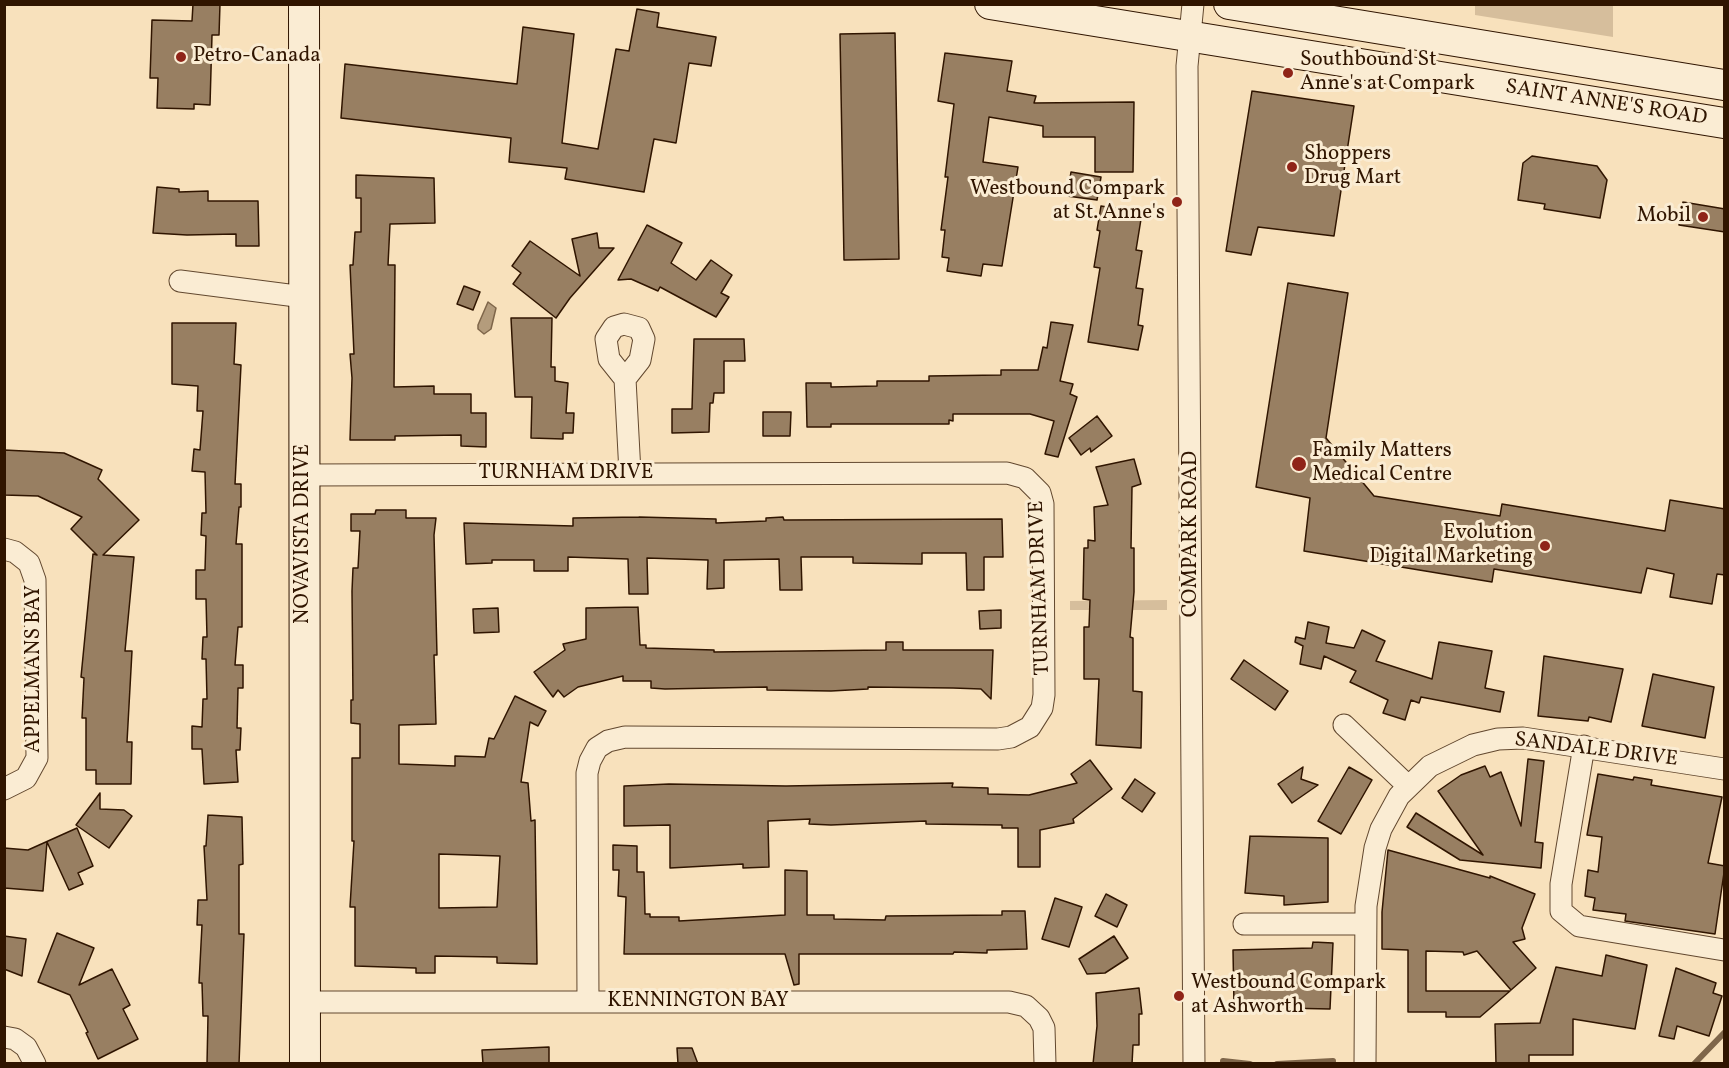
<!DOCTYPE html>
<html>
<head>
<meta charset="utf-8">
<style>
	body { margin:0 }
	#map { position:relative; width:1729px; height:1068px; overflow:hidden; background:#f8e1bc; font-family:Vollkorn,serif }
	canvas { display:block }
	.frame { position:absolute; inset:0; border:6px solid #301500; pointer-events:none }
</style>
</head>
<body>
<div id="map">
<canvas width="1729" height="1068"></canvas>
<div class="frame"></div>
</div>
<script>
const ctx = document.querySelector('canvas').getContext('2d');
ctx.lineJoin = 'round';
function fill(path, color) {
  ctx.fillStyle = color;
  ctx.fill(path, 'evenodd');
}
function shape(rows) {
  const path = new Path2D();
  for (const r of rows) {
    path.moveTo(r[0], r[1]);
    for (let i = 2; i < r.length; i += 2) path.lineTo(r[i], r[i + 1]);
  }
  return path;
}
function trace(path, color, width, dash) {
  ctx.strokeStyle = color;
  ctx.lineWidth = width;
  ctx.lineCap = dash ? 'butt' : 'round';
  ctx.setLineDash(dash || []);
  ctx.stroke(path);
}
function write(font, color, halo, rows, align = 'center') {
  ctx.font = font + ' Vollkorn,serif';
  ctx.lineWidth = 6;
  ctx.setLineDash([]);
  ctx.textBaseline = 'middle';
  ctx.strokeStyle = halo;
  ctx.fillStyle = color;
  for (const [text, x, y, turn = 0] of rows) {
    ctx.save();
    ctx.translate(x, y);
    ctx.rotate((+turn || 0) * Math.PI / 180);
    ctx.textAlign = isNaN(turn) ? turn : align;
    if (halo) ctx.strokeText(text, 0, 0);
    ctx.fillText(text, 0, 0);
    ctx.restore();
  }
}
fill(shape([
	[1475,5,1613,5,1613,37,1475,15],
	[1167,600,1167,610,1070,610,1070,601]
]), '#d6be9c');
const water = shape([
	[488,302,496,308,491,329,484,334,478,329,478,325,488,302]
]);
fill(water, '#b49c7c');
trace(water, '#7f664a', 1.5);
trace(shape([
	[1223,1061,1250,1064],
	[1277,1064,1333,1061],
	[1694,1064,1724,1033]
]), '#7f664a', 6);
const building = shape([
	[193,4,220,4,219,35,212,35,210,105,194,104,194,109,157,108,158,78,150,78,152,20,192,21,193,4],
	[637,9,659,13,657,27,716,37,711,66,689,63,676,143,654,139,644,192,565,179,567,168,509,162,511,138,341,118,345,64,517,84,523,27,574,34,562,143,598,149,616,49,629,51,637,9],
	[895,33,899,259,844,260,840,34,895,33],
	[945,53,1012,61,1007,91,1036,96,1034,103,1134,102,1133,172,1095,172,1095,137,1043,137,1043,126,989,117,983,162,1018,167,1002,266,983,264,981,276,947,271,949,258,942,257,945,230,941,230,948,177,945,177,954,104,938,101,945,53],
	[1252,91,1354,106,1334,236,1258,227,1251,255,1226,251,1252,91],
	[1532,156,1597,166,1607,180,1600,218,1544,209,1545,204,1518,200,1523,163,1532,156],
	[1071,172,1101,177,1097,200,1067,196,1071,172],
	[356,175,434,178,435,223,390,224,388,265,395,265,394,387,434,386,434,394,471,394,471,413,486,413,486,447,461,446,461,435,395,436,395,440,350,440,352,378,350,354,354,354,350,265,353,265,355,232,361,232,361,198,356,198,356,175],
	[157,187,179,189,179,192,208,191,208,201,258,201,259,246,236,246,236,234,187,235,153,233,157,187],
	[1683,202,1725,209,1725,232,1679,225,1683,202],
	[1101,206,1142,213,1136,250,1142,251,1136,288,1143,289,1138,325,1143,326,1138,350,1088,342,1100,268,1094,267,1100,231,1097,230,1101,206],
	[647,225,682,243,671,263,696,280,711,260,732,275,721,293,729,297,716,317,660,287,658,291,631,279,618,280,647,225],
	[597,233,599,248,614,248,570,298,556,318,513,284,521,273,512,266,530,241,580,276,572,239,597,233],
	[1288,283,1348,293,1326,438,1374,496,1500,516,1502,504,1665,531,1670,500,1725,509,1725,575,1717,574,1712,604,1670,597,1674,574,1647,568,1641,593,1494,569,1492,582,1304,551,1310,498,1256,487,1288,283],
	[464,286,480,292,473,310,457,304,464,286],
	[511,318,552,318,551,367,555,367,555,381,568,383,566,413,574,413,573,433,563,433,563,439,531,438,532,397,515,397,511,318],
	[1051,322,1073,325,1060,381,1073,384,1070,394,1077,397,1058,457,1045,454,1054,421,1030,414,953,414,953,421,949,420,949,424,831,424,831,427,807,427,806,383,831,383,831,387,877,386,877,381,929,381,929,376,1001,375,1001,370,1038,370,1043,347,1047,348,1051,322],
	[172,323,236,323,234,364,241,365,235,484,241,484,241,507,239,507,236,544,242,544,242,627,238,627,235,665,243,665,243,688,238,688,237,728,241,728,240,750,236,750,238,782,204,784,202,749,192,749,192,726,202,727,203,699,207,699,206,659,202,659,203,637,207,637,206,599,196,599,196,570,205,570,206,536,201,535,202,513,206,513,205,472,192,471,194,449,200,450,203,411,197,411,198,386,172,384,172,323],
	[694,339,744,339,745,361,724,361,724,393,714,393,713,403,710,403,709,432,672,433,672,409,692,409,694,339],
	[763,412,791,412,790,436,763,436,763,412],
	[1097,416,1112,436,1091,452,1090,448,1081,455,1069,438,1097,416],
	[4,450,64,453,102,470,98,479,139,520,103,555,134,557,125,651,132,651,127,742,132,742,131,784,96,784,96,770,86,770,86,718,82,718,84,678,81,677,93,554,97,555,71,529,82,517,38,496,4,495,4,450],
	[1134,459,1141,484,1132,487,1131,548,1134,548,1134,592,1130,637,1133,638,1133,691,1142,692,1141,748,1096,745,1099,679,1084,679,1084,627,1089,627,1090,600,1083,599,1084,548,1088,548,1088,540,1095,541,1094,507,1108,505,1096,467,1134,459],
	[376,510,406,510,406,518,436,518,434,535,437,655,434,655,436,724,399,725,399,764,455,766,455,756,485,757,489,738,494,739,515,696,546,711,538,726,530,722,521,782,528,783,531,821,535,820,537,964,497,963,497,957,435,956,435,973,416,973,416,968,355,966,355,907,350,907,354,841,352,841,352,758,360,758,360,724,351,723,351,700,353,700,352,591,353,568,358,568,360,531,351,531,351,514,375,514,376,510],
	[439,854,500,856,497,907,439,908,439,854],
	[639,517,716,519,716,523,766,521,766,518,783,517,784,520,1002,519,1003,557,984,557,984,590,967,590,966,553,922,553,922,564,853,563,853,557,801,557,802,590,780,590,779,559,724,560,724,588,707,589,708,560,647,558,648,594,629,594,628,559,568,557,568,571,534,571,534,560,492,560,492,563,466,564,464,523,573,526,573,518,639,517],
	[638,607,640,645,646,645,646,648,714,650,714,652,886,650,886,642,903,642,903,650,993,650,991,699,981,689,953,688,868,687,868,689,831,691,767,690,767,687,665,689,651,688,651,681,623,681,623,676,578,687,564,697,558,690,553,697,534,672,565,650,563,644,586,639,586,608,638,607],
	[498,608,499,632,474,633,473,609,498,608],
	[1001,610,1001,628,980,629,979,611,1001,610],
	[1308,622,1329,627,1326,643,1354,648,1362,630,1385,641,1376,661,1432,679,1439,642,1492,651,1485,688,1504,692,1500,712,1421,697,1419,703,1411,700,1405,720,1383,713,1388,700,1350,682,1356,671,1324,656,1321,669,1300,664,1303,646,1295,642,1296,637,1305,639,1308,622],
	[1544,656,1623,669,1611,722,1589,717,1588,721,1538,716,1544,656],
	[1244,660,1288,691,1275,710,1231,679,1244,660],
	[1653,674,1714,687,1705,738,1642,726,1653,674],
	[1528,759,1544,761,1535,842,1543,843,1541,868,1460,860,1407,827,1416,813,1483,855,1438,791,1461,775,1485,766,1490,777,1501,772,1521,826,1528,759],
	[1090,760,1112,789,1073,819,1074,823,1040,830,1040,867,1018,867,1018,828,1002,828,1002,825,926,824,926,821,831,825,809,824,810,819,768,821,769,867,743,868,743,864,670,868,670,825,624,826,624,786,669,784,786,786,953,783,952,787,988,788,988,794,1029,795,1077,783,1071,774,1090,760],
	[1303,767,1301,779,1318,785,1292,803,1278,784,1303,767],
	[1349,767,1372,780,1341,834,1318,821,1349,767],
	[1598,774,1633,780,1634,777,1652,780,1651,785,1722,797,1708,863,1725,866,1715,934,1625,921,1626,914,1593,910,1595,898,1585,896,1588,870,1598,872,1602,837,1587,835,1598,774],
	[1135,779,1155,793,1142,812,1122,798,1135,779],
	[100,793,100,809,124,810,132,816,109,848,76,825,100,793],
	[208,815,242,817,243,864,239,865,239,934,244,934,239,1064,207,1064,208,1016,203,1016,202,983,199,983,202,925,197,925,198,900,207,900,204,846,206,846,208,815],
	[77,828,93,866,78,873,83,884,69,890,47,842,43,891,4,888,4,848,28,850,77,828],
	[1250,836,1328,838,1328,902,1284,905,1284,896,1245,893,1250,836],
	[613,845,637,846,637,872,644,872,645,914,650,914,650,917,679,917,679,921,785,915,785,870,807,871,807,915,834,915,834,919,885,920,886,916,1002,915,1002,911,1025,911,1027,949,987,950,987,953,954,952,953,954,799,954,799,984,794,985,785,954,624,954,626,897,618,896,619,870,613,870,613,845],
	[1388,850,1490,878,1490,876,1535,894,1522,928,1525,939,1513,942,1536,968,1511,990,1477,951,1464,955,1463,952,1426,951,1426,991,1510,991,1480,1017,1446,1017,1446,1012,1408,1012,1408,950,1382,949,1382,912,1388,850],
	[1106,894,1127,905,1117,927,1095,916,1106,894],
	[1055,898,1082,907,1069,947,1042,939,1055,898],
	[57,933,94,948,79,985,112,969,130,1005,123,1009,138,1039,98,1059,86,1033,88,1032,70,995,38,982,57,933],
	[4,936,26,939,22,976,4,969,4,936],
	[1114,936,1128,958,1105,973,1087,974,1079,959,1114,936],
	[1313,942,1333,943,1330,1009,1234,1007,1233,950,1312,948,1313,942],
	[1606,955,1647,965,1635,1029,1573,1019,1573,1055,1529,1055,1529,1064,1496,1064,1495,1024,1540,1023,1556,967,1602,976,1606,955],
	[1676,968,1716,983,1713,993,1722,996,1709,1036,1677,1026,1674,1039,1659,1036,1676,968],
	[1139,988,1142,1014,1139,1014,1139,1045,1133,1045,1132,1064,1093,1064,1097,1026,1096,993,1139,988],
	[549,1047,549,1064,483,1064,482,1050,549,1047],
	[677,1048,692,1048,698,1064,678,1064,677,1048]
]);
fill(building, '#987f62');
trace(building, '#301500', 1.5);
const street = shape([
	[1193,4,1187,66,1194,1064],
	[180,281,304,297],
	[625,379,609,359,606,339,614,327,624,324,639,328,644,339,640,360,625,379,630,473],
	[304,475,1007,473,1025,478,1040,493,1043,504,1044,695,1042,708,1030,727,1011,737,998,739,625,737,608,741,597,748,590,761,587,773,588,1002],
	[4,549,15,552,29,563,35,580,37,758,26,778,4,789],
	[1344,725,1408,786],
	[1584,746,1561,884,1561,911,1579,926,1724,950],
	[1244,924,1365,924],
	[305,1002,1009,1002,1026,1006,1039,1018,1044,1028,1045,1064],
	[4,1037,15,1039,26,1047,35,1064],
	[1365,1064,1366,906,1375,848,1381,829,1399,796,1430,766,1473,745,1498,739,1523,738,1724,769]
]);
const secondary = shape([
	[304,4,305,1064],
	[990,4,1724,123],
	[1229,4,1724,85]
]);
trace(street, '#62482f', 23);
trace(secondary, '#301500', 32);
trace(street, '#faecd3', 21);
trace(secondary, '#faecd3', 30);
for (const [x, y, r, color] of [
	[181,57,6,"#8f2418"],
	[1288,73,6,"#8f2418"],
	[1292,167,6,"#8f2418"],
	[1177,202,6,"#8f2418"],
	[1703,217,6,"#8f2418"],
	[1299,464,8,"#8f2418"],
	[1545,546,6,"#8f2418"],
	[1179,996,6,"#8f2418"]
]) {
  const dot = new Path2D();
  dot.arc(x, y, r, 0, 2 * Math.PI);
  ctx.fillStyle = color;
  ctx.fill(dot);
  trace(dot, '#faecd3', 2);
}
write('21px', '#301500', '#faecd3', [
	["Petro-Canada",193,57],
	["Southbound St",1300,61],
	["Anne's at Compark",1300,85],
	["Shoppers",1304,155],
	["Drug Mart",1304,179],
	["Westbound Compark",1165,190,"right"],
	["at St. Anne's",1165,214,"right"],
	["Mobil",1691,217,"right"],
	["Family Matters",1312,452],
	["Medical Centre",1312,476],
	["Evolution",1533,534,"right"],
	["Digital Marketing",1533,558,"right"],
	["Westbound Compark",1191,984],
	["at Ashworth",1191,1008]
], 'left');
write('21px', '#301500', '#faecd3', [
	["SAINT ANNE'S ROAD",1606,104,9],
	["TURNHAM DRIVE",566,474],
	["NOVAVISTA DRIVE",304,534,-90],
	["COMPARK ROAD",1192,534,-90],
	["TURNHAM DRIVE",1041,588,-92],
	["APPELMANS BAY",35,669,-90],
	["SANDALE DRIVE",1596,751,7],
	["KENNINGTON BAY",698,1002]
]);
</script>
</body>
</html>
